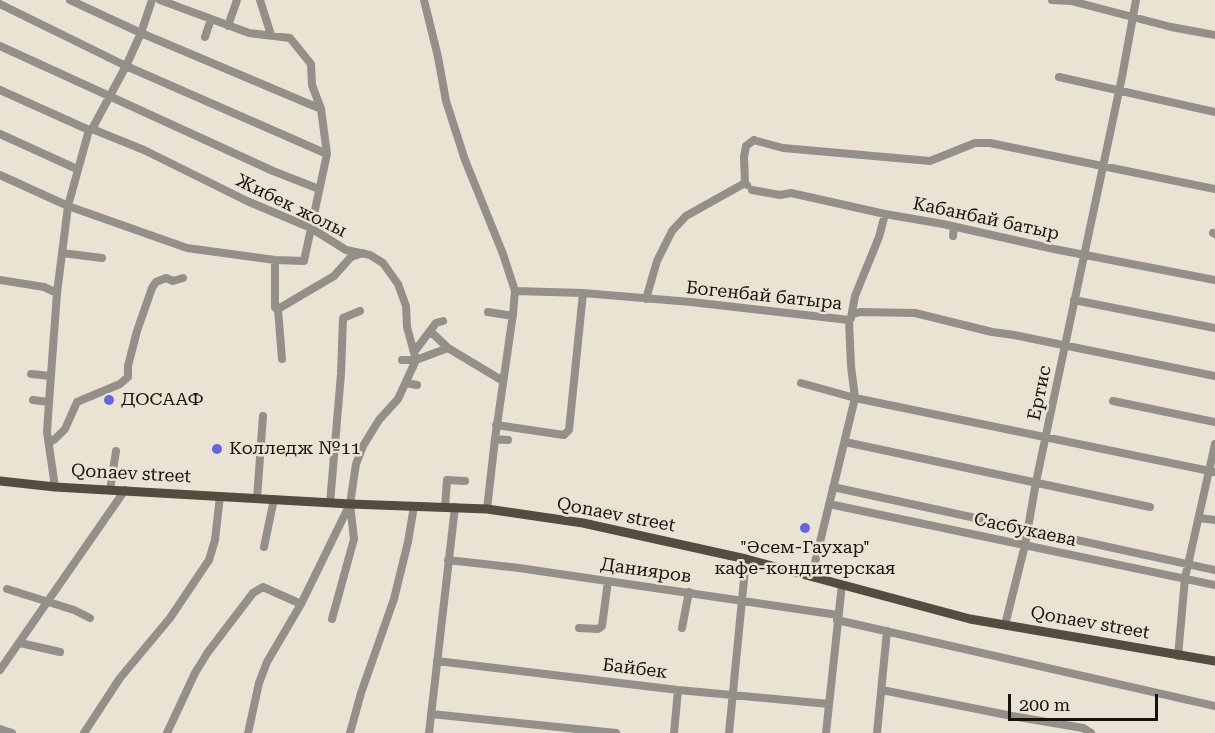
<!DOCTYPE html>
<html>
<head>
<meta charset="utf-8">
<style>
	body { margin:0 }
	#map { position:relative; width:1215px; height:733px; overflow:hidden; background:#eae2d2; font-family:"Roboto Serif",serif }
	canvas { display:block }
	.scale { position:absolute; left:1008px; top:694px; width:150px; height:27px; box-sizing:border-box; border:3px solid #16130d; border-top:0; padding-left:8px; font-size:18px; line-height:21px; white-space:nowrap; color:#16130d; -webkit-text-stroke:4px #eae2d2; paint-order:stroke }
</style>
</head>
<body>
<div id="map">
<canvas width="1215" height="733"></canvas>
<div class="scale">200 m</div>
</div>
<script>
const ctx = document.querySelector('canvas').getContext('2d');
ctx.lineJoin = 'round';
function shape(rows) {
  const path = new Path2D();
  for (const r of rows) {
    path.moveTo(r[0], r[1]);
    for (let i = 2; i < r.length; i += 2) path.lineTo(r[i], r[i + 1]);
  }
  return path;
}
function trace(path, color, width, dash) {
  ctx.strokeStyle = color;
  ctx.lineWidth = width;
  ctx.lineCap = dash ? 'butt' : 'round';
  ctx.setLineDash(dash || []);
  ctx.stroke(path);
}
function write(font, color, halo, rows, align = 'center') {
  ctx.font = font + ' "Roboto Serif",serif';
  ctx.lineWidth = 5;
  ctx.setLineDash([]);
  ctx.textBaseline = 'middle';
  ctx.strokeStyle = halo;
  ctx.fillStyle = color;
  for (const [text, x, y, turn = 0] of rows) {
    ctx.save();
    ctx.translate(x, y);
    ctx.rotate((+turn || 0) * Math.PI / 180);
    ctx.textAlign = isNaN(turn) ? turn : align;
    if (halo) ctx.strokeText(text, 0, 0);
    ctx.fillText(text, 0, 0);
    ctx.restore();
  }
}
trace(shape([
	[70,0,141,33,321,109],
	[260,0,271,35],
	[424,0,438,57,446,101,465,160,503,254,515,291,513,314,495,439,487,509],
	[1052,0,1071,1,1171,27,1215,35],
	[0,4,126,66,327,154],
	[228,26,237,0],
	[205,37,211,19],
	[0,46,273,171,319,189],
	[1059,77,1215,112],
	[0,90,89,130],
	[92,129,144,150,247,201,311,228,346,250,370,255,383,263,398,284,406,306,407,327,416,360,402,360],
	[0,134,77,169],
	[757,141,783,148,930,161,975,143,990,143,1215,189],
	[0,175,68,206,187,248,275,260,304,261,327,154,321,109,312,85,311,64,290,38,249,33,160,0],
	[747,185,745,183,744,157,746,146,754,140],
	[752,190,780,195,791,193,885,214,943,224,1054,249,1215,280],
	[1213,233,1215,234],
	[953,236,954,227],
	[62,253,102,258],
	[275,260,275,308,278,309,282,359],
	[0,280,44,287,57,293],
	[515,291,583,293,691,302,849,320],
	[646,299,657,261,672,231,686,216,745,183],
	[1074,300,1215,328],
	[278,309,334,276,351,257,363,253],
	[488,312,513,316],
	[851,318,855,296,879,237,885,214],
	[849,320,853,314,860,312,915,313,992,332,1014,335,1215,376],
	[430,331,436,323,443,321],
	[414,352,430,331,448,348],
	[31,374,51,376],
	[406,383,417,385],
	[801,383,855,398,1215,472],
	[33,400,49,402],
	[1113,401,1215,422],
	[496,425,564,435,569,430,583,293],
	[495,439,508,440],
	[50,442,55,439,65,429,77,402,120,384,128,377,128,366,137,331,152,288,156,282,166,278,173,281,183,278],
	[845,442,1150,507],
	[55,487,47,432,49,402,57,293,68,206,89,130,92,129,126,66,141,33,152,0],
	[833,487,1215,570],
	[110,490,116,451],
	[257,498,263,416],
	[330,503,341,374,343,318,360,311],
	[829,504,1215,585],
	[445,507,447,480,465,481],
	[1199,518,1215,520],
	[264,547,274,499],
	[448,560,519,568,838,615],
	[812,575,855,398,851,366,849,320],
	[7,589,74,610,90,618],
	[332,619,354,539,350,504,356,464,363,446,379,420,398,399,416,360,448,348,503,381],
	[837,620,1215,706],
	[1005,625,1025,545,1036,482,1122,77,1136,0],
	[579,628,598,629,602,626,608,581],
	[682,628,689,592],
	[20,643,60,652],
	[1178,656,1185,578,1215,444],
	[437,661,678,690,829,704],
	[0,670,125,490],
	[882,690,1012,716,1083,728,1091,733],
	[431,714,616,733],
	[0,729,12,733],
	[84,733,120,678,170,618,209,560,215,540,220,496],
	[167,733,195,673,208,652,253,593,263,587,301,604],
	[248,733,259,683,267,662,301,604,349,506],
	[350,733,361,693,394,599,408,542,414,506],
	[429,733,455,507],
	[674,733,678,690],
	[729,733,746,559],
	[826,733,842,584],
	[877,733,887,631]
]), '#939089', 8);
trace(shape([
	[0,481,55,487,350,504,487,509,583,523,746,559,970,619,1215,661]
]), '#524c41', 9);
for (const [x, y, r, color] of [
	[109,400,6,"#6466df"],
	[217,449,6,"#6466df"],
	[805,528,6,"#6466df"]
]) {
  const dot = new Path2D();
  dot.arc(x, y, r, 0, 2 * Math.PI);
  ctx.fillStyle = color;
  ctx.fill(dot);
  trace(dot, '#eae2d2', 2);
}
write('18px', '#16130d', '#eae2d2', [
	["Жибек жолы",291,206,26],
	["Кабанбай батыр",986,219,12],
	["Богенбай батыра",764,296,6],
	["Ертис",1040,393,-78],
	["Qonaev street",131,474,3],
	["Qonaev street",616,515,11],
	["Сасбукаева",1025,530,12],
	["Данияров",646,571,8],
	["Qonaev street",1090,623,10],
	["Байбек",635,669,7]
]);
write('18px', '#16130d', '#eae2d2', [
	["ДОСААФ",121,400],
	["Колледж №11",229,449],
	["\"Әсем-Гаухар\"",805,548,"center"],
	["кафе-кондитерская",805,569,"center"]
], 'left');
</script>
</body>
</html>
